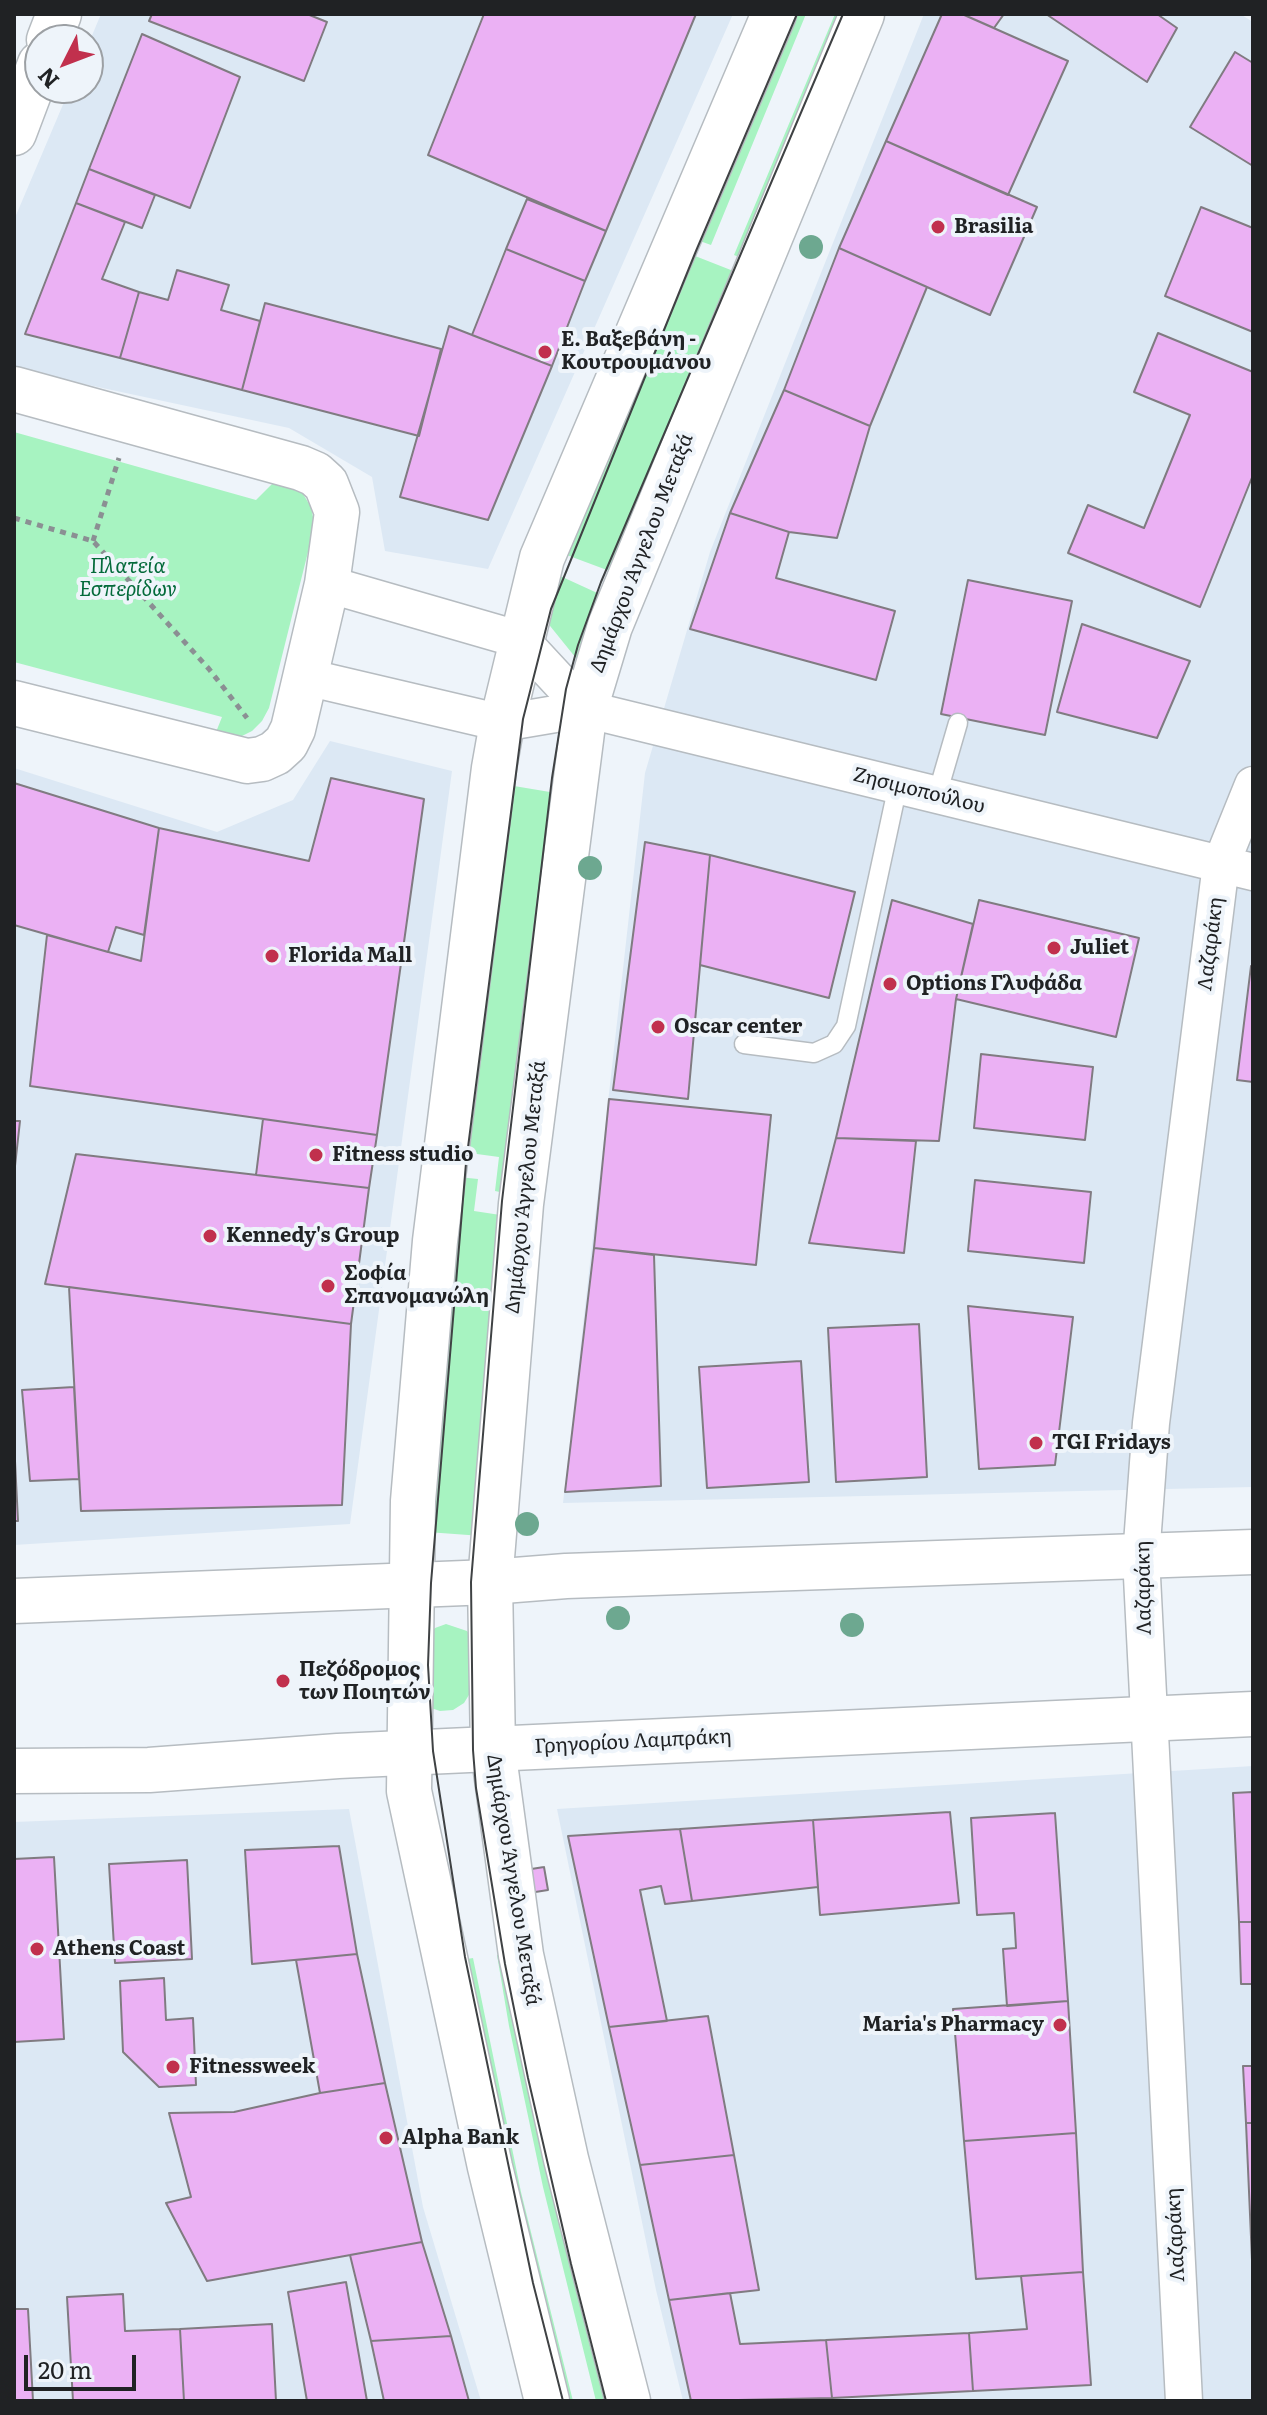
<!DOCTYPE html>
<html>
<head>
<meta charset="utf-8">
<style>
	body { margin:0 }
	#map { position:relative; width:1267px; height:2415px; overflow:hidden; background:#eef4fa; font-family:Literata,serif }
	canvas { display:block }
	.frame { position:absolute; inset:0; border:16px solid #202224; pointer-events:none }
	.north { position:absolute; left:24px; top:24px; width:80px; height:80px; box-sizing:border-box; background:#eef4fa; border:2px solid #9ca0a4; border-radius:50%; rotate:228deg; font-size:22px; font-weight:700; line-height:32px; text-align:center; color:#202224 }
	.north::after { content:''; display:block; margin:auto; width:28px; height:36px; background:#c1304d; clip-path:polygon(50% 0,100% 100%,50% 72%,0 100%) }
	.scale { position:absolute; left:24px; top:2355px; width:112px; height:36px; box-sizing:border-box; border:4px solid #202224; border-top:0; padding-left:10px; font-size:24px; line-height:28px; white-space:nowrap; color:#202224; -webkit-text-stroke:6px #eef4fa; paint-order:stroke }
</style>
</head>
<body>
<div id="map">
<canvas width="1267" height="2415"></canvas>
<div class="frame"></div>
<div class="north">N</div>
<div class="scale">20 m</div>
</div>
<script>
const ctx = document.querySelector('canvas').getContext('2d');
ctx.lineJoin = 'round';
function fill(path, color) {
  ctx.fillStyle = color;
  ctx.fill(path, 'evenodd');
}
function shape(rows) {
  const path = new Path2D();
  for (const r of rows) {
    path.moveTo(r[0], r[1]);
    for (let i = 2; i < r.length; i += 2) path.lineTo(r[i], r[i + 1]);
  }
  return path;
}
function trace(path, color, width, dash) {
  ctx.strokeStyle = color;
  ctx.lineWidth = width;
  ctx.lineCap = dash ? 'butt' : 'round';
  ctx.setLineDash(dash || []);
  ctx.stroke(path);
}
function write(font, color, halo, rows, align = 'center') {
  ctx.font = font + ' Literata,serif';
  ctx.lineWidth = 8;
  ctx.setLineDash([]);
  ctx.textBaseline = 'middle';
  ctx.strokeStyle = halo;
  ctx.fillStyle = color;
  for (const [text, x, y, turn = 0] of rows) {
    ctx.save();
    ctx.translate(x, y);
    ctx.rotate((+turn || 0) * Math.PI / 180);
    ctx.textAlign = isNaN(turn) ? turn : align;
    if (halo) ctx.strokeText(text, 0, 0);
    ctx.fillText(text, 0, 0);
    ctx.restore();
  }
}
fill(shape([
	[101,14,733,14,488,569,385,551,372,477,289,428,14,369,14,220,70,88,88,88,88,45],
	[924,14,1240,14,1253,22,1253,1487,563,1503,645,773,710,552],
	[330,741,452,771,350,1524,14,1545,14,768,217,832,293,800],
	[1253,1766,1253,2401,683,2401,656,2290,557,1809],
	[349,1809,423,2207,481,2401,14,2401,14,1822]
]), '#dce8f4');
fill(shape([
	[791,14,806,14,711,245,697,240],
	[835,14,849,14,746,260,734,255],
	[690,254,741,274,615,573,564,554],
	[14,432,256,500,279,477,293,484,303,494,311,507,314,522,312,536,269,708,262,721,252,731,238,738,214,737,222,717,14,662],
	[558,575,606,597,584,668,542,616],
	[508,785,562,794,509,1194,495,1191,499,1157,462,1152],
	[458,1177,478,1179,474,1211,507,1216,482,1536,427,1532],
	[446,1624,467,1631,473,1638,475,1685,464,1703,453,1710,440,1711,425,1706,424,1642,435,1628],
	[510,1953,612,2401,596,2401,543,2187,509,2026,497,1955],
	[473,1958,521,2192,573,2401,558,2401,461,1960]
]), '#a7f3c1');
const building = shape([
	[152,14,307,14,327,22,304,81,149,21,152,14],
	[484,14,696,14,606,231,428,155,484,14],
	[942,14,962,14,1068,61,1008,195,886,141,942,14],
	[962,14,1004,14,994,28,962,14],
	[1046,14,1157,14,1177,28,1147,82,1046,14],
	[142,34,240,77,190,208,89,169,142,34],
	[1235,52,1253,63,1253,166,1190,127,1235,52],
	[886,141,1037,207,990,315,839,248,886,141],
	[89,169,155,195,142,228,76,203,89,169],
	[527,199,606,231,585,281,506,249,527,199],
	[76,203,125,222,102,279,139,292,120,358,25,334,76,203],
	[1201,207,1253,228,1253,332,1165,296,1201,207],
	[839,248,927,287,870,426,784,390,839,248],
	[506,249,585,281,552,366,472,335,506,249],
	[177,270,229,285,221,310,260,321,242,390,120,358,139,292,168,300,177,270],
	[265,303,441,349,419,436,242,390,265,303],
	[449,326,552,366,488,520,400,497,449,326],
	[1158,333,1253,372,1253,475,1200,607,1068,553,1088,505,1144,528,1190,415,1134,392,1158,333],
	[784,390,870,426,837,538,789,532,730,513,784,390],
	[730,513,789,532,776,578,895,611,876,680,690,629,730,513],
	[968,580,1072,601,1045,735,941,714,968,580],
	[1082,624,1190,661,1157,738,1057,712,1082,624],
	[331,778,424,799,377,1135,30,1086,47,935,141,961,159,828,309,861,331,778],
	[14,783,159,828,144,935,116,927,108,952,14,925,14,783],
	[645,842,710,855,688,1099,613,1090,645,842],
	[710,855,855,892,829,998,700,965,710,855],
	[892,900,973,924,956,999,939,1141,836,1138,892,900],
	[979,900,1139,938,1116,1037,956,999,979,900],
	[1251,966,1253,966,1253,1082,1237,1080,1251,966],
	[981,1054,1093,1067,1085,1140,974,1128,981,1054],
	[609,1099,771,1115,756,1265,594,1248,609,1099],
	[263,1119,377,1135,369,1188,256,1175,263,1119],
	[14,1121,20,1121,14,1175,14,1121],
	[836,1138,916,1141,904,1253,809,1243,836,1138],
	[76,1154,369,1188,351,1324,45,1284,76,1154],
	[975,1180,1091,1192,1084,1263,968,1251,975,1180],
	[594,1248,654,1255,661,1486,565,1492,594,1248],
	[69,1287,351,1324,342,1505,81,1511,69,1287],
	[968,1306,1073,1317,1055,1465,979,1469,968,1306],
	[919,1324,927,1477,836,1482,828,1328,919,1324],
	[801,1361,809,1482,707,1488,699,1367,801,1361],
	[74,1387,79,1479,30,1481,22,1390,74,1387],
	[14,1441,18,1521,14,1521,14,1441],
	[1253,1792,1253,1922,1239,1922,1233,1793,1253,1792],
	[950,1812,959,1903,820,1915,813,1820,950,1812],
	[1055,1813,1068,2001,1007,2006,1003,1949,1016,1948,1014,1913,977,1915,971,1818,1055,1813],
	[813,1820,818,1887,692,1901,680,1829,813,1820],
	[680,1829,692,1901,665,1904,661,1886,640,1890,667,2021,609,2027,568,1836,680,1829],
	[339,1846,357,1954,252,1964,245,1850,339,1846],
	[54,1857,64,2039,14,2042,14,1859,54,1857],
	[187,1860,192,1959,115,1963,109,1864,187,1860],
	[544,1867,548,1890,529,1893,525,1870,544,1867],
	[1239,1922,1253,1922,1253,1984,1241,1984,1239,1922],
	[357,1954,385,2083,320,2093,296,1960,357,1954],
	[164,1978,166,2020,193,2018,196,2085,159,2087,123,2052,120,1981,164,1978],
	[1068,2001,1076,2133,964,2141,953,2009,1068,2001],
	[708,2016,734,2155,640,2165,609,2027,708,2016],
	[1243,2066,1253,2066,1253,2123,1246,2123,1243,2066],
	[385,2083,422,2242,207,2281,166,2203,191,2197,169,2113,234,2112,320,2093,385,2083],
	[1246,2123,1253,2123,1253,2259,1252,2260,1246,2123],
	[1076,2133,1083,2272,976,2279,964,2141,1076,2133],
	[734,2155,759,2290,669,2300,640,2165,734,2155],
	[422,2242,451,2336,371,2341,350,2255,422,2242],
	[1083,2272,1091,2385,973,2391,969,2333,1027,2329,1021,2276,1083,2272],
	[346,2282,367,2401,307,2401,288,2292,346,2282],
	[730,2293,740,2344,826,2340,832,2398,691,2401,669,2300,730,2293],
	[123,2294,125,2331,180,2329,184,2401,73,2401,67,2297,123,2294],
	[14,2309,28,2309,33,2401,14,2401,14,2309],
	[272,2324,276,2401,184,2401,180,2329,272,2324],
	[969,2333,973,2391,832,2398,826,2340,969,2333],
	[451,2336,469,2401,384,2401,371,2341,451,2336]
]);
fill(building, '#ebb1f4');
trace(building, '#807b81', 2);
const service = shape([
	[937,795,958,723],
	[744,1044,814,1053,834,1044,846,1026,898,785]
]);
const minor = shape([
	[327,584,521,640,585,709],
	[306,677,502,723,585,709,1253,872],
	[1184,2401,1141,1557,1151,1423,1221,864,1253,785]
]);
const tertiary = shape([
	[49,40,59,14],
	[14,133,40,64],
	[14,389,301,468,315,474,326,484,337,512,327,584,293,729,286,743,275,753,262,759,247,761,14,703],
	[547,2401,490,2167,409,1791,413,1501,435,1241,494,768,502,723,542,558,774,14],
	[628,2401,566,2159,521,1955,493,1749,490,1582,521,1204,585,709,610,626,862,14]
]);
const secondary = shape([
	[14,1601,490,1582,566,1576,1253,1552],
	[14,1771,149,1770,338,1756,1253,1714]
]);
trace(service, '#b6bcc1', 21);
trace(minor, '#b6bcc1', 39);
trace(tertiary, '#b6bcc1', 47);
trace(secondary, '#b6bcc1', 47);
trace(shape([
	[14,518,93,541,209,669,247,718],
	[93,541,119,458]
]), '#8b8f93', 5, [6, 6]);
trace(service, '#fff', 18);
trace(minor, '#fff', 36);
trace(tertiary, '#fff', 44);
trace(secondary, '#fff', 44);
trace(shape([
	[563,2401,533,2283,465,1957,433,1751,428,1665,431,1583,466,1163,523,719,551,609,696,251,797,14],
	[606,2401,571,2264,528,2078,505,1964,476,1788,473,1750,471,1582,502,1201,552,778,566,689,578,645,601,582,843,14]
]), '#3f4244', 2);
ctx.fillStyle = '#6da890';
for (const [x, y] of [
	[811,247],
	[590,868],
	[527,1524],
	[618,1618],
	[852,1625]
]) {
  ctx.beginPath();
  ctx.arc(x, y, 12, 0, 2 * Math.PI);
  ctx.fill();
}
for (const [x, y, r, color] of [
	[938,227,8,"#c1304d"],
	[545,352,8,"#c1304d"],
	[1054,948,8,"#c1304d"],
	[272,956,8,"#c1304d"],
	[890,984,8,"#c1304d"],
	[658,1027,8,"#c1304d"],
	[316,1155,8,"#c1304d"],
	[210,1236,8,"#c1304d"],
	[328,1286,8,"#c1304d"],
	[1036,1443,8,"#c1304d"],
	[283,1681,8,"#c1304d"],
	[37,1949,8,"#c1304d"],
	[1060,2025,8,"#c1304d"],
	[173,2067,8,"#c1304d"],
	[386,2138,8,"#c1304d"]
]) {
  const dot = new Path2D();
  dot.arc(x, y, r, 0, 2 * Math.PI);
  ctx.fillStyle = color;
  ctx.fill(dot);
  trace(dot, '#eef4fa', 3);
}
write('bold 20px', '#202224', '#eef4fa', [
	["Brasilia",954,227],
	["Ε. Βαξεβάνη -",561,340],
	["Κουτρουμάνου",561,363],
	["Juliet",1070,948],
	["Florida Mall",288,956],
	["Options Γλυφάδα",906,984],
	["Oscar center",674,1027],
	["Fitness studio",332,1155],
	["Kennedy's Group",226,1236],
	["Σοφία",344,1274],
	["Σπανομανώλη",344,1297],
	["TGI Fridays",1052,1443],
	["Πεζόδρομος",299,1670],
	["των Ποιητών",299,1693],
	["Athens Coast",53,1949],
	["Maria's Pharmacy",1044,2025,"right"],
	["Fitnessweek",189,2067],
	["Alpha Bank",402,2138]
], 'left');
write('20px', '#202224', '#eef4fa', [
	["Δημάρχου Άγγελου Μεταξά",642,553,-69],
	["Ζησιμοπούλου",919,791,14],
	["Λαζαράκη",1211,944,-83],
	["Δημάρχου Άγγελου Μεταξά",526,1187,-84],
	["Λαζαράκη",1144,1588,-91],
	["Γρηγορίου Λαμπράκη",633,1742,-3],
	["Δημάρχου Άγγελου Μεταξά",513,1880,81],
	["Λαζαράκη",1176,2235,-93]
]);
write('italic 20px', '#036a3a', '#eef4fa', [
	["Πλατεία",128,567],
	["Εσπερίδων",128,590]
]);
</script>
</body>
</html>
